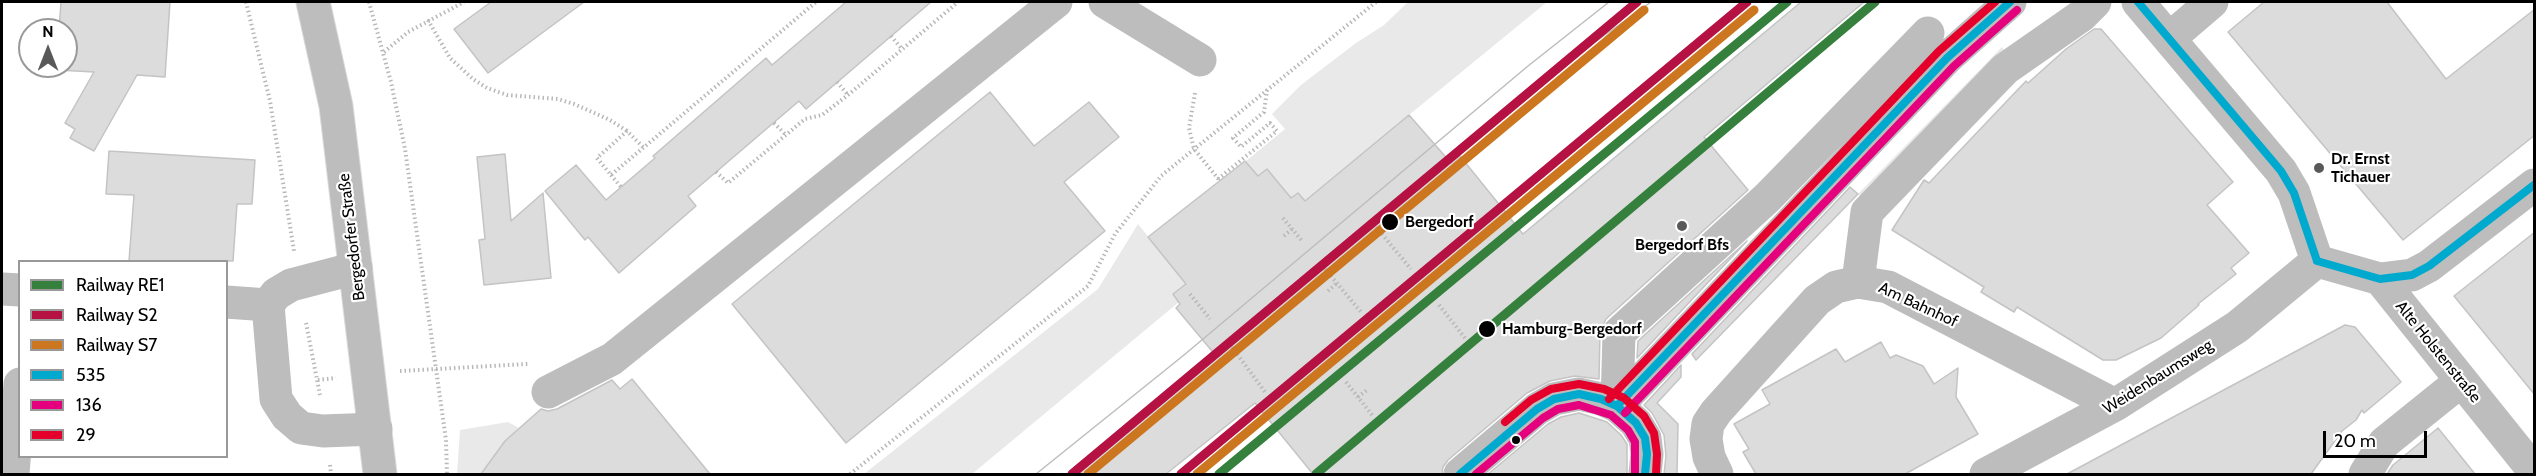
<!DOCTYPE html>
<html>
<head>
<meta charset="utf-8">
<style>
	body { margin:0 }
	#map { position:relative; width:2536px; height:476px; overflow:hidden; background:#fff; font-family:Cabin,sans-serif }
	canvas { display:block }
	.frame { position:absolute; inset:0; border:3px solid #000; pointer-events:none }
	.legend { position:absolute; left:18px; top:260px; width:210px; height:198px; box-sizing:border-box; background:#fff; border:2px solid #999; margin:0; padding:8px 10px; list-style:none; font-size:18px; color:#000 }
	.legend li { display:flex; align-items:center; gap:12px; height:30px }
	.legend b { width:30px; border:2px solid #999 }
	.north { position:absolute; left:18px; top:18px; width:60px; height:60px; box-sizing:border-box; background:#fff; border:2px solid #999; border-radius:50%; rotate:0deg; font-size:16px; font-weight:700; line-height:24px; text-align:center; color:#000 }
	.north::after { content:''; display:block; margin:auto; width:21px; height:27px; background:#595959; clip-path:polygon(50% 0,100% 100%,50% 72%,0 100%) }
	.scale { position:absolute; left:2323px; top:431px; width:104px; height:27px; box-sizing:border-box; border:3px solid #000; border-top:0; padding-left:8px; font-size:18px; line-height:21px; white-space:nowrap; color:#000; -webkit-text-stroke:4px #fff; paint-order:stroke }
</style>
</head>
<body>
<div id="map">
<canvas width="2536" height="476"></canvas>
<div class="frame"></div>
<ul class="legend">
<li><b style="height:8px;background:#36803d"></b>Railway RE1</li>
<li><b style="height:8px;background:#b51143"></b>Railway S2</li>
<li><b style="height:8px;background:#cc7720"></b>Railway S7</li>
<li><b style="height:8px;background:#00a9ce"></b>535</li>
<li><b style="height:8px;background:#e5007d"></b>136</li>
<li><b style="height:8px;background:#e4002b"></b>29</li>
</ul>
<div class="north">N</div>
<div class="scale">20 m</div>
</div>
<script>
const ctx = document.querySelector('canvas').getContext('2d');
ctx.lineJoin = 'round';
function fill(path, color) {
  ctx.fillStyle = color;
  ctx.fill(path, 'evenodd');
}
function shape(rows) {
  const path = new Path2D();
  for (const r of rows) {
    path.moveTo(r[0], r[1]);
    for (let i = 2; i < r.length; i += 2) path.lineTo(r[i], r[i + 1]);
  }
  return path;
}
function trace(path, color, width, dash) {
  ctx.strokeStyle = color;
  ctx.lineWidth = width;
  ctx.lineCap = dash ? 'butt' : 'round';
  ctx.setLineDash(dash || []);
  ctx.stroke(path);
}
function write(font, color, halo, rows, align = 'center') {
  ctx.font = font + ' Cabin,sans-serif';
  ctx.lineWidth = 4.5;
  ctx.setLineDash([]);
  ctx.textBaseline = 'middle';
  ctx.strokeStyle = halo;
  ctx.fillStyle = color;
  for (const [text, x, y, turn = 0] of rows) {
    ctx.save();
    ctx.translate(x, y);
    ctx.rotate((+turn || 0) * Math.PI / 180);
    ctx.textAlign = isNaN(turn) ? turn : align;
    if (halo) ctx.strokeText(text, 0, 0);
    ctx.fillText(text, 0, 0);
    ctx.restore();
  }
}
fill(shape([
	[1408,2,1547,2,1304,201,1291,198,1258,176,1246,161,1285,129,1272,114,1301,85,1356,43,1384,25],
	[2002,47,2004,50,1860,196,1858,194],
	[1138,224,1167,260,1221,255,1179,302,972,474,864,474,1098,289],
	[508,422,519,428,505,441,483,474,457,474,460,430]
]), '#e9e9e9');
const building = shape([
	[61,2,170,2,165,77,137,75,94,151,70,138,75,129,65,123,94,72,57,70,57,66,66,66,66,30,59,30,61,2],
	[491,2,584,2,488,73,454,29,491,2],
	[846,2,931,2,806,109,799,101,688,196,696,206,619,273,588,237,585,240,545,191,576,165,606,200,655,158,653,156,766,58,772,65,846,2],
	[1801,2,1864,2,1704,137,1748,190,1606,319,1600,332,1599,379,1575,376,1550,381,1527,393,1448,460,1443,467,1442,474,1313,474,1255,403,1166,474,1077,474,1217,357,1176,308,1180,304,1173,294,1186,284,1148,237,1245,161,1258,176,1267,169,1291,198,1298,193,1305,201,1409,115,1451,163,1460,156,1523,234,1801,2],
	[2264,2,2387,2,2446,79,2535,9,2535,135,2403,240,2228,32,2264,2],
	[2094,29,2101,29,2233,182,2207,205,2249,253,2231,268,2236,274,2198,304,2199,305,2161,338,2116,360,2103,360,2017,307,2014,312,1981,292,1984,287,1892,230,1924,180,1929,183,2026,81,2028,83,2066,49,2094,29],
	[990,92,1034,146,1089,102,1119,137,1064,182,1105,231,846,443,732,304,990,92],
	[109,151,255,160,252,204,237,204,233,261,129,261,134,195,106,194,109,151],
	[505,154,511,221,543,193,551,278,484,285,479,240,485,239,477,157,505,154],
	[1850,187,1858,194,1696,360,1692,354,1850,187],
	[2535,232,2535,395,2454,296,2535,232],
	[1747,241,1637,358,1638,341,1747,241],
	[2345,325,2355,327,2401,382,2364,413,2362,410,2356,420,2342,431,2311,474,2067,474,2345,325],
	[1881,342,1890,358,1896,355,1923,366,1934,384,1958,368,1956,397,1978,434,1905,474,1756,474,1743,452,1749,449,1734,424,1770,404,1762,390,1836,349,1845,362,1881,342],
	[1681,365,1681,377,1657,403,1678,424,1677,474,1664,474,1666,456,1664,435,1652,413,1644,405,1681,365],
	[632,379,710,474,481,474,505,441,541,409,548,411,557,409,612,380,620,389,632,379],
	[1579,413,1607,422,1621,435,1627,444,1627,474,1488,474,1548,424,1561,417,1579,413],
	[2438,428,2475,474,2387,474,2393,465,2438,428]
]);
fill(building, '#dcdcdc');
trace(building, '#c4c4c4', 1.5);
const major = shape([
	[313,2,336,106,380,474]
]);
trace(major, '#dbdbdb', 35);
trace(shape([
	[246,2,270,101,294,251],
	[369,2,391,82,405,149,446,440,447,474],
	[428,20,450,58,473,79,487,88,507,95,558,99,574,104,610,120,627,131],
	[891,36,902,49],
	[384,52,408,32,464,2],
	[837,82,848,95],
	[1195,93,1189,128,1194,149,1220,181],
	[774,123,785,134],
	[643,147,627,131,597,158,611,175,816,2],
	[716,172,728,183,805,119,822,115,848,95,958,2],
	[611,175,621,187],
	[1218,179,1277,131,1270,123,1241,147,1233,138,1264,112,1267,90],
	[1283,218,1302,241],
	[1376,227,1411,269],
	[1284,236,1292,229],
	[1325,269,1361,312],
	[1328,291,1336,284],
	[1190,294,1210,319],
	[1439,305,1465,338],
	[306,323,320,395],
	[1232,347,1265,392],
	[400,371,528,364],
	[318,380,336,378],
	[1346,382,1373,416],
	[1358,397,1367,390],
	[330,465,331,474],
	[850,474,1088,286,1115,234,1161,176,1376,2]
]), '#b8b8b8', 4, [1.5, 3]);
trace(shape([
	[1105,2,1200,60],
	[2138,2,2281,171,2294,193,2317,261],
	[2170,38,2212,2],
	[2317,261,2380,279,2412,275,2429,266,2534,185],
	[356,268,291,285,276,294,268,305,276,399,287,416,301,428,323,431,376,429],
	[2380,279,2534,471],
	[1858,282,1867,212,2005,69,2081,16,2095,2],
	[2,289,20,290],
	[226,302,268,305],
	[548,392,612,359,1056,2],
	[1617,406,1947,58,2010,2],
	[1617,406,1619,333,1767,198,1928,33],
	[13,474,20,384],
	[1460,474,1537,409,1554,399,1579,394,1601,399,1617,406,1636,423,1645,438,1647,454,1645,474],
	[1717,474,1709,457,1706,439,1708,424,1716,412,1817,300,1836,287,1858,282,1888,287,2115,405],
	[1986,474,2115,405,2237,327,2317,261],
	[2365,474,2384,443,2461,381]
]), '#bdbdbd', 33);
trace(major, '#bdbdbd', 33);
trace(shape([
	[1560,67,1651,2],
	[1036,474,1184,355,1528,66,1609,2]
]), '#bdbdbd', 1.5);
trace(shape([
	[2138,2,2281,171,2294,193,2317,261],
	[2317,261,2380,279,2412,275,2429,266,2534,185],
	[1617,406,1947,58,2010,2],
	[1460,474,1537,409,1554,399,1579,394,1601,399,1617,406,1636,423,1645,438,1647,454,1645,474]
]), '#00a9ce', 8);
trace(shape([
	[1625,413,1954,66,2017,10],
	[1476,474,1543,418,1558,409,1579,405,1611,415,1628,430,1635,442,1635,473]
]), '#e5007d', 8);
trace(shape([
	[1609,399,1939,51,1995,2],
	[1505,422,1531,400,1551,389,1579,384,1604,389,1624,398,1644,416,1654,433,1657,454,1656,474]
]), '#e4002b', 8);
trace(shape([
	[1219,474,1787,2],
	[1316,474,1875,2]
]), '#36803d', 9);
trace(shape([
	[1072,474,1637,2],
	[1181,474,1747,2]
]), '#b51143', 9);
trace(shape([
	[1088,474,1644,10],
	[1197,474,1754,10]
]), '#cc7720', 9);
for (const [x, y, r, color] of [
	[2319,168,6,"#595959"],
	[1390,222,9,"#000"],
	[1682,226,6,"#595959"],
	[1487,329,9,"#000"],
	[1516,440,5,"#000"]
]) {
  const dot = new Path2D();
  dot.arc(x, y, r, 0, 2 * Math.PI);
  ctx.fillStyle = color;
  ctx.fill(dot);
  trace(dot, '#fff', 2);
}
write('bold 16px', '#000', '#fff', [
	["Dr. Ernst",2331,159],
	["Tichauer",2331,177],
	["Bergedorf Bfs",1682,245,"center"]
], 'left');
write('bold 16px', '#000', '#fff', [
	["Bergedorf",1405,222],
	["Hamburg-Bergedorf",1502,329]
], 'left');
write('16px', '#000', '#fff', [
	["Bergedorfer Straße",352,237,-97],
	["Am Bahnhof",1918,305,25],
	["Alte Holstenstraße",2438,352,51],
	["Weidenbaumsweg",2158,377,-32]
]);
</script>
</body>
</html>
